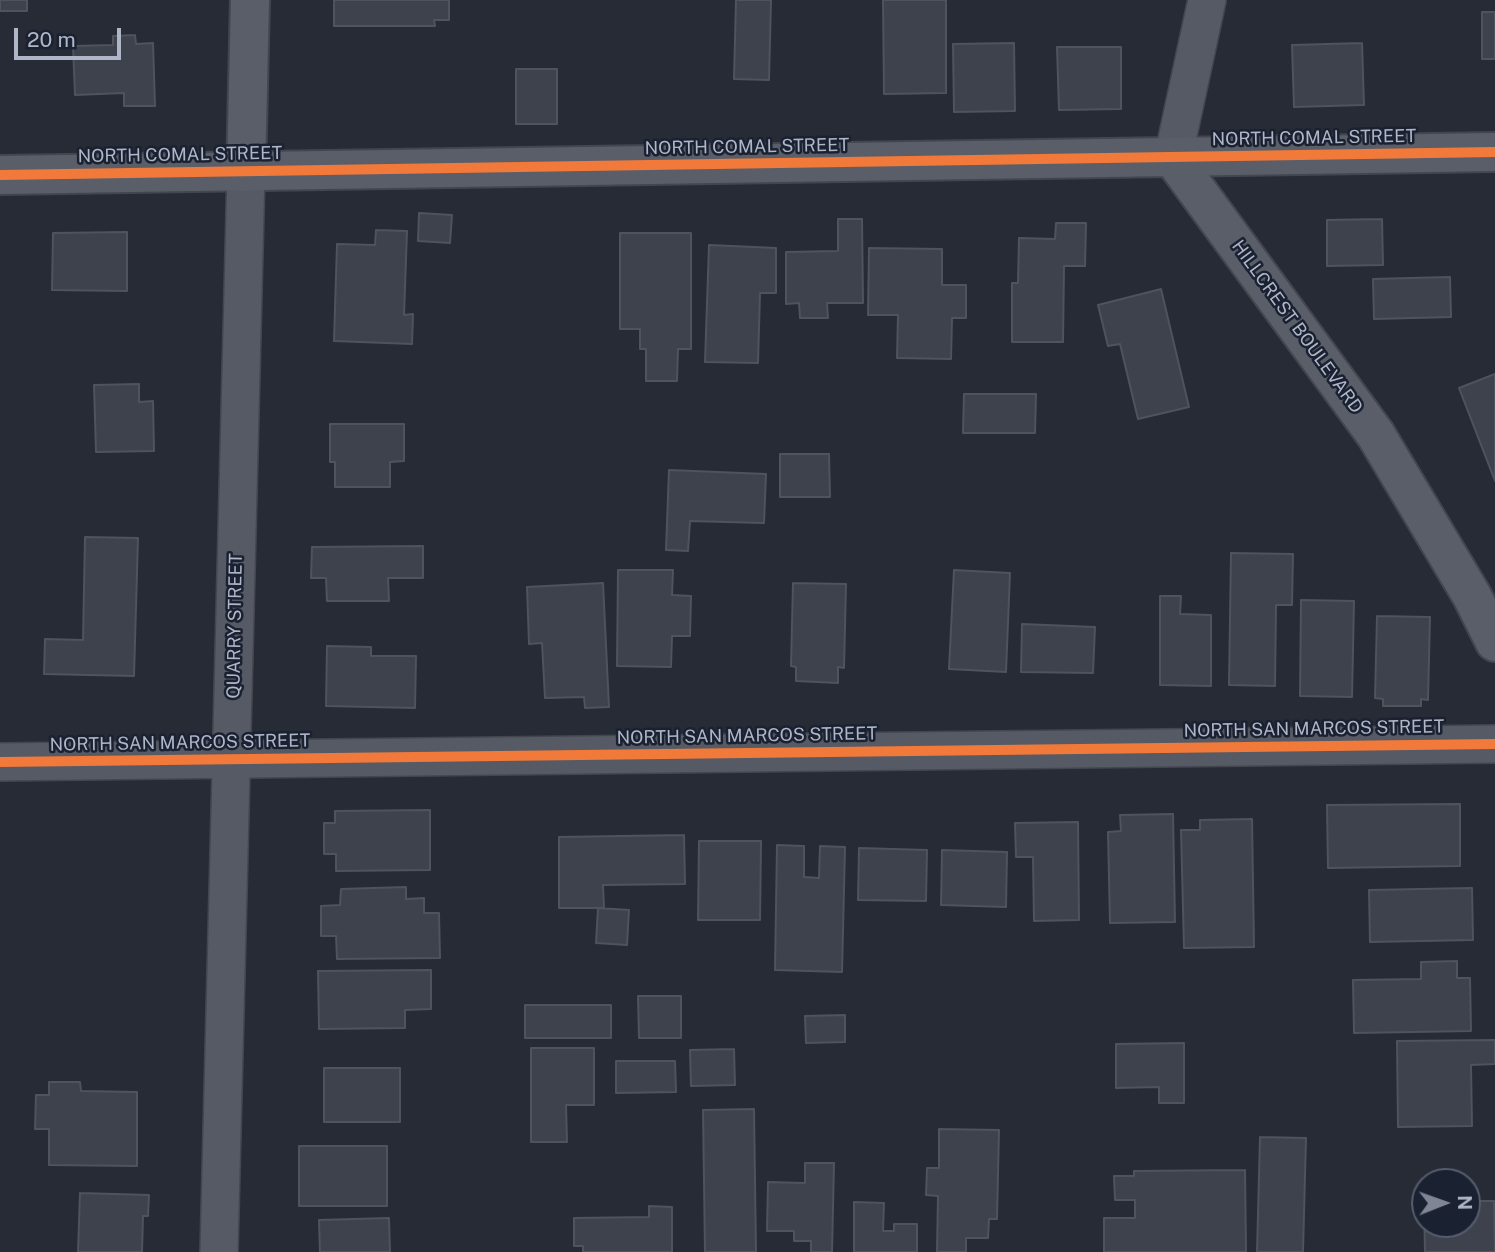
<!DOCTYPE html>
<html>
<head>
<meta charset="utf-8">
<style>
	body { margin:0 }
	#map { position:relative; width:1495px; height:1252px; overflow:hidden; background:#262b36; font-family:"Public Sans",sans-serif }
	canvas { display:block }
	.north { position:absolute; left:1411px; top:1168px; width:70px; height:70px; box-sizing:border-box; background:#1a2131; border:2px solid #565d6d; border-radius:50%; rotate:89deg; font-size:19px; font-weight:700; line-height:28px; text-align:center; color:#afb6c8 }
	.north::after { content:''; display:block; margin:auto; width:24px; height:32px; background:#7f8595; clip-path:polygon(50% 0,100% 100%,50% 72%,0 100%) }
	.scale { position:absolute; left:14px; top:28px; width:107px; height:32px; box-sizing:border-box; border:4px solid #afb6c8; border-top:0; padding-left:9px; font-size:21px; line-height:24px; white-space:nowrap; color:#afb6c8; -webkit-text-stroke:5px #1a2131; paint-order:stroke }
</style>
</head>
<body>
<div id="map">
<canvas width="1495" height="1252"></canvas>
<div class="north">N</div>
<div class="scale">20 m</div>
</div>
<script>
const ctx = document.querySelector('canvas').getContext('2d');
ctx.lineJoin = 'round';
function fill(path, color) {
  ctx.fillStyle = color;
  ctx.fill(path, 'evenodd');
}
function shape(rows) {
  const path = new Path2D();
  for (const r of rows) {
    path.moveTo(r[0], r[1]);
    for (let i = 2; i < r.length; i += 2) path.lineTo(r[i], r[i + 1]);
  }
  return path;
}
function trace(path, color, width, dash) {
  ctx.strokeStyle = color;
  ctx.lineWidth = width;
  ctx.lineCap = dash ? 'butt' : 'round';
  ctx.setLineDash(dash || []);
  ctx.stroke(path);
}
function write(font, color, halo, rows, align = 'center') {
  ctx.font = font + ' "Public Sans",sans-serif';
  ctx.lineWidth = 5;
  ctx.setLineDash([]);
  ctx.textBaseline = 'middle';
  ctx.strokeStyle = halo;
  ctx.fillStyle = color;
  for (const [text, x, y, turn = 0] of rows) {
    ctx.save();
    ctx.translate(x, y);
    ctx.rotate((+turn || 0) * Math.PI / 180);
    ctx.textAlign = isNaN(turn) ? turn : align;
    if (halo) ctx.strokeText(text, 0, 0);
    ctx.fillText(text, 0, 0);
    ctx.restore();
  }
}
const building = shape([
	[0,0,27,0,27,11,0,11,0,0],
	[334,0,449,0,449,20,434,20,435,26,334,26,334,0],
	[736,0,771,0,769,80,734,79,736,0],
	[883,0,946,0,946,93,884,94,883,0],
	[1482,12,1495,12,1495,59,1482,59,1482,12],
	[135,35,136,44,153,43,155,106,124,106,124,93,75,95,73,46,113,45,113,36,135,35],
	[1014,43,1015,111,954,112,953,44,1014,43],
	[1362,43,1364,105,1294,107,1292,45,1362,43],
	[1057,47,1121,47,1121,109,1059,110,1057,47],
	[516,69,557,69,557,124,516,124,516,69],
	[419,213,452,215,450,243,418,241,419,213],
	[838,219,862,219,863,303,827,303,828,318,800,318,799,303,786,304,786,252,838,251,838,219],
	[1382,219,1383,265,1327,266,1327,220,1382,219],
	[1056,223,1086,223,1085,266,1064,266,1063,342,1012,342,1012,283,1018,283,1019,238,1055,239,1056,223],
	[376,230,407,231,404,315,413,314,412,344,334,341,337,244,375,245,376,230],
	[127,232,127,291,52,290,53,233,127,232],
	[620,233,691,233,691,349,678,349,677,381,646,381,646,349,640,349,640,329,620,329,620,233],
	[709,245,776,248,776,293,760,293,758,363,705,362,709,245],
	[869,248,942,249,942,285,966,285,966,318,952,318,951,359,897,358,898,315,868,315,869,248],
	[1450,277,1451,317,1374,319,1373,279,1450,277],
	[1161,289,1189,407,1138,419,1120,344,1108,346,1098,305,1161,289],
	[1495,374,1495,481,1459,388,1495,374],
	[139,384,139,402,153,401,154,451,96,452,94,385,139,384],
	[964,394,1036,394,1035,433,963,433,964,394],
	[330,424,404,424,404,461,390,462,390,487,335,487,335,462,330,462,330,424],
	[780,454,829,454,830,497,780,497,780,454],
	[669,470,766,474,764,523,690,521,688,551,666,550,669,470],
	[85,537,138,538,134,676,44,674,45,639,83,640,85,537],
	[423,546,423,578,388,578,389,601,327,601,326,578,311,578,312,547,423,546],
	[1231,553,1293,554,1292,605,1276,605,1275,686,1229,685,1231,553],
	[618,570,673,570,672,595,691,596,690,636,672,636,671,667,617,666,618,570],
	[954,570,1010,573,1006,672,949,669,954,570],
	[603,583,609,707,585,708,584,697,545,698,542,643,529,644,527,587,603,583],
	[793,583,846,584,844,668,838,667,838,683,796,681,796,667,791,666,793,583],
	[1160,596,1181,596,1180,614,1211,615,1211,686,1160,685,1160,596],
	[1301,600,1354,601,1352,697,1300,696,1301,600],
	[1377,616,1430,617,1428,700,1421,699,1421,706,1383,706,1383,699,1375,698,1377,616],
	[1022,624,1095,627,1093,673,1021,672,1022,624],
	[327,646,371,647,371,656,416,656,415,708,326,706,327,646],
	[1460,804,1460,866,1328,868,1327,805,1460,804],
	[430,810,430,870,336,871,336,854,324,854,324,823,335,823,335,811,430,810],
	[1173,814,1175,922,1110,923,1108,832,1121,831,1120,815,1173,814],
	[1252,819,1254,947,1184,948,1181,830,1200,830,1200,820,1252,819],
	[1078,822,1079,920,1034,921,1033,857,1016,857,1015,823,1078,822],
	[684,835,685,884,603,885,604,908,559,908,559,837,684,835],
	[699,841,761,841,760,920,698,920,699,841],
	[777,845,804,846,804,877,819,878,820,846,845,847,842,972,775,970,777,845],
	[859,848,927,850,926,901,858,900,859,848],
	[942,850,1007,852,1006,907,941,905,942,850],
	[406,887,406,899,424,898,424,913,439,913,440,958,337,959,336,936,321,936,321,906,340,905,341,889,406,887],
	[1472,888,1473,940,1370,942,1369,890,1472,888],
	[598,908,629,910,627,945,596,943,598,908],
	[1457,961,1457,978,1470,978,1471,1031,1354,1033,1353,980,1421,979,1421,962,1457,961],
	[431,970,431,1009,405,1010,405,1028,319,1029,318,971,431,970],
	[638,996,681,996,681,1038,639,1038,638,996],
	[525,1005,611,1005,611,1038,525,1038,525,1005],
	[845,1015,845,1042,806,1043,805,1016,845,1015],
	[1495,1040,1495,1064,1471,1065,1472,1126,1398,1127,1397,1041,1495,1040],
	[1184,1043,1184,1103,1159,1103,1159,1087,1116,1088,1116,1044,1184,1043],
	[531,1048,594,1048,594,1105,566,1105,567,1142,531,1142,531,1048],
	[734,1049,735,1085,691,1086,690,1050,734,1049],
	[616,1061,675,1061,676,1092,616,1093,616,1061],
	[324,1068,400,1068,400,1122,324,1122,324,1068],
	[49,1082,80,1082,81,1091,137,1092,137,1166,49,1165,49,1129,35,1129,36,1095,49,1095,49,1082],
	[754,1109,756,1252,705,1252,703,1110,754,1109],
	[939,1129,999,1130,997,1219,989,1219,988,1238,966,1238,966,1252,937,1252,938,1196,926,1195,927,1168,939,1168,939,1129],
	[1260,1137,1306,1138,1303,1252,1257,1252,1260,1137],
	[299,1146,387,1146,387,1206,299,1206,299,1146],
	[805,1163,834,1163,832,1252,811,1252,811,1241,794,1241,794,1231,767,1231,768,1182,805,1183,805,1163],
	[1245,1170,1246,1252,1104,1252,1104,1218,1135,1218,1135,1200,1115,1200,1114,1176,1134,1176,1134,1171,1245,1170],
	[80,1193,149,1195,148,1216,143,1216,142,1252,78,1252,80,1193],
	[1467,1201,1494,1201,1495,1252,1425,1252,1424,1202,1425,1224,1467,1224,1467,1201],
	[854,1202,884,1203,883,1231,894,1231,894,1224,917,1224,917,1252,854,1252,854,1202],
	[649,1206,672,1207,672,1252,583,1252,583,1246,574,1246,574,1218,649,1217,649,1206],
	[389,1218,390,1252,320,1252,319,1220,389,1218]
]);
fill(building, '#3e424c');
trace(building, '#4e535e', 2);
const street = shape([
	[1173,158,1207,0],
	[0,762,1495,744],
	[219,1252,246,172]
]);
const secondary = shape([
	[1173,158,1376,435,1472,596,1495,642],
	[246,172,250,0],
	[0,175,1495,152]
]);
trace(street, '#43464f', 40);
trace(secondary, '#43464f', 42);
trace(street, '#565a64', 37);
trace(secondary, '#5a5e69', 38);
trace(shape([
	[0,175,1495,152],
	[0,762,1495,744]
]), '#f17a3a', 10);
write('18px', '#afb6c8', '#1a2131', [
	["NORTH COMAL STREET",1314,138,-1],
	["NORTH COMAL STREET",747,147,-1],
	["NORTH COMAL STREET",180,155,-1],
	["HILLCREST BOULEVARD",1297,327,54],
	["QUARRY STREET",235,626,-89],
	["NORTH SAN MARCOS STREET",1314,729,-1],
	["NORTH SAN MARCOS STREET",747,736,-1],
	["NORTH SAN MARCOS STREET",180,743,-1]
]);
</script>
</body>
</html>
